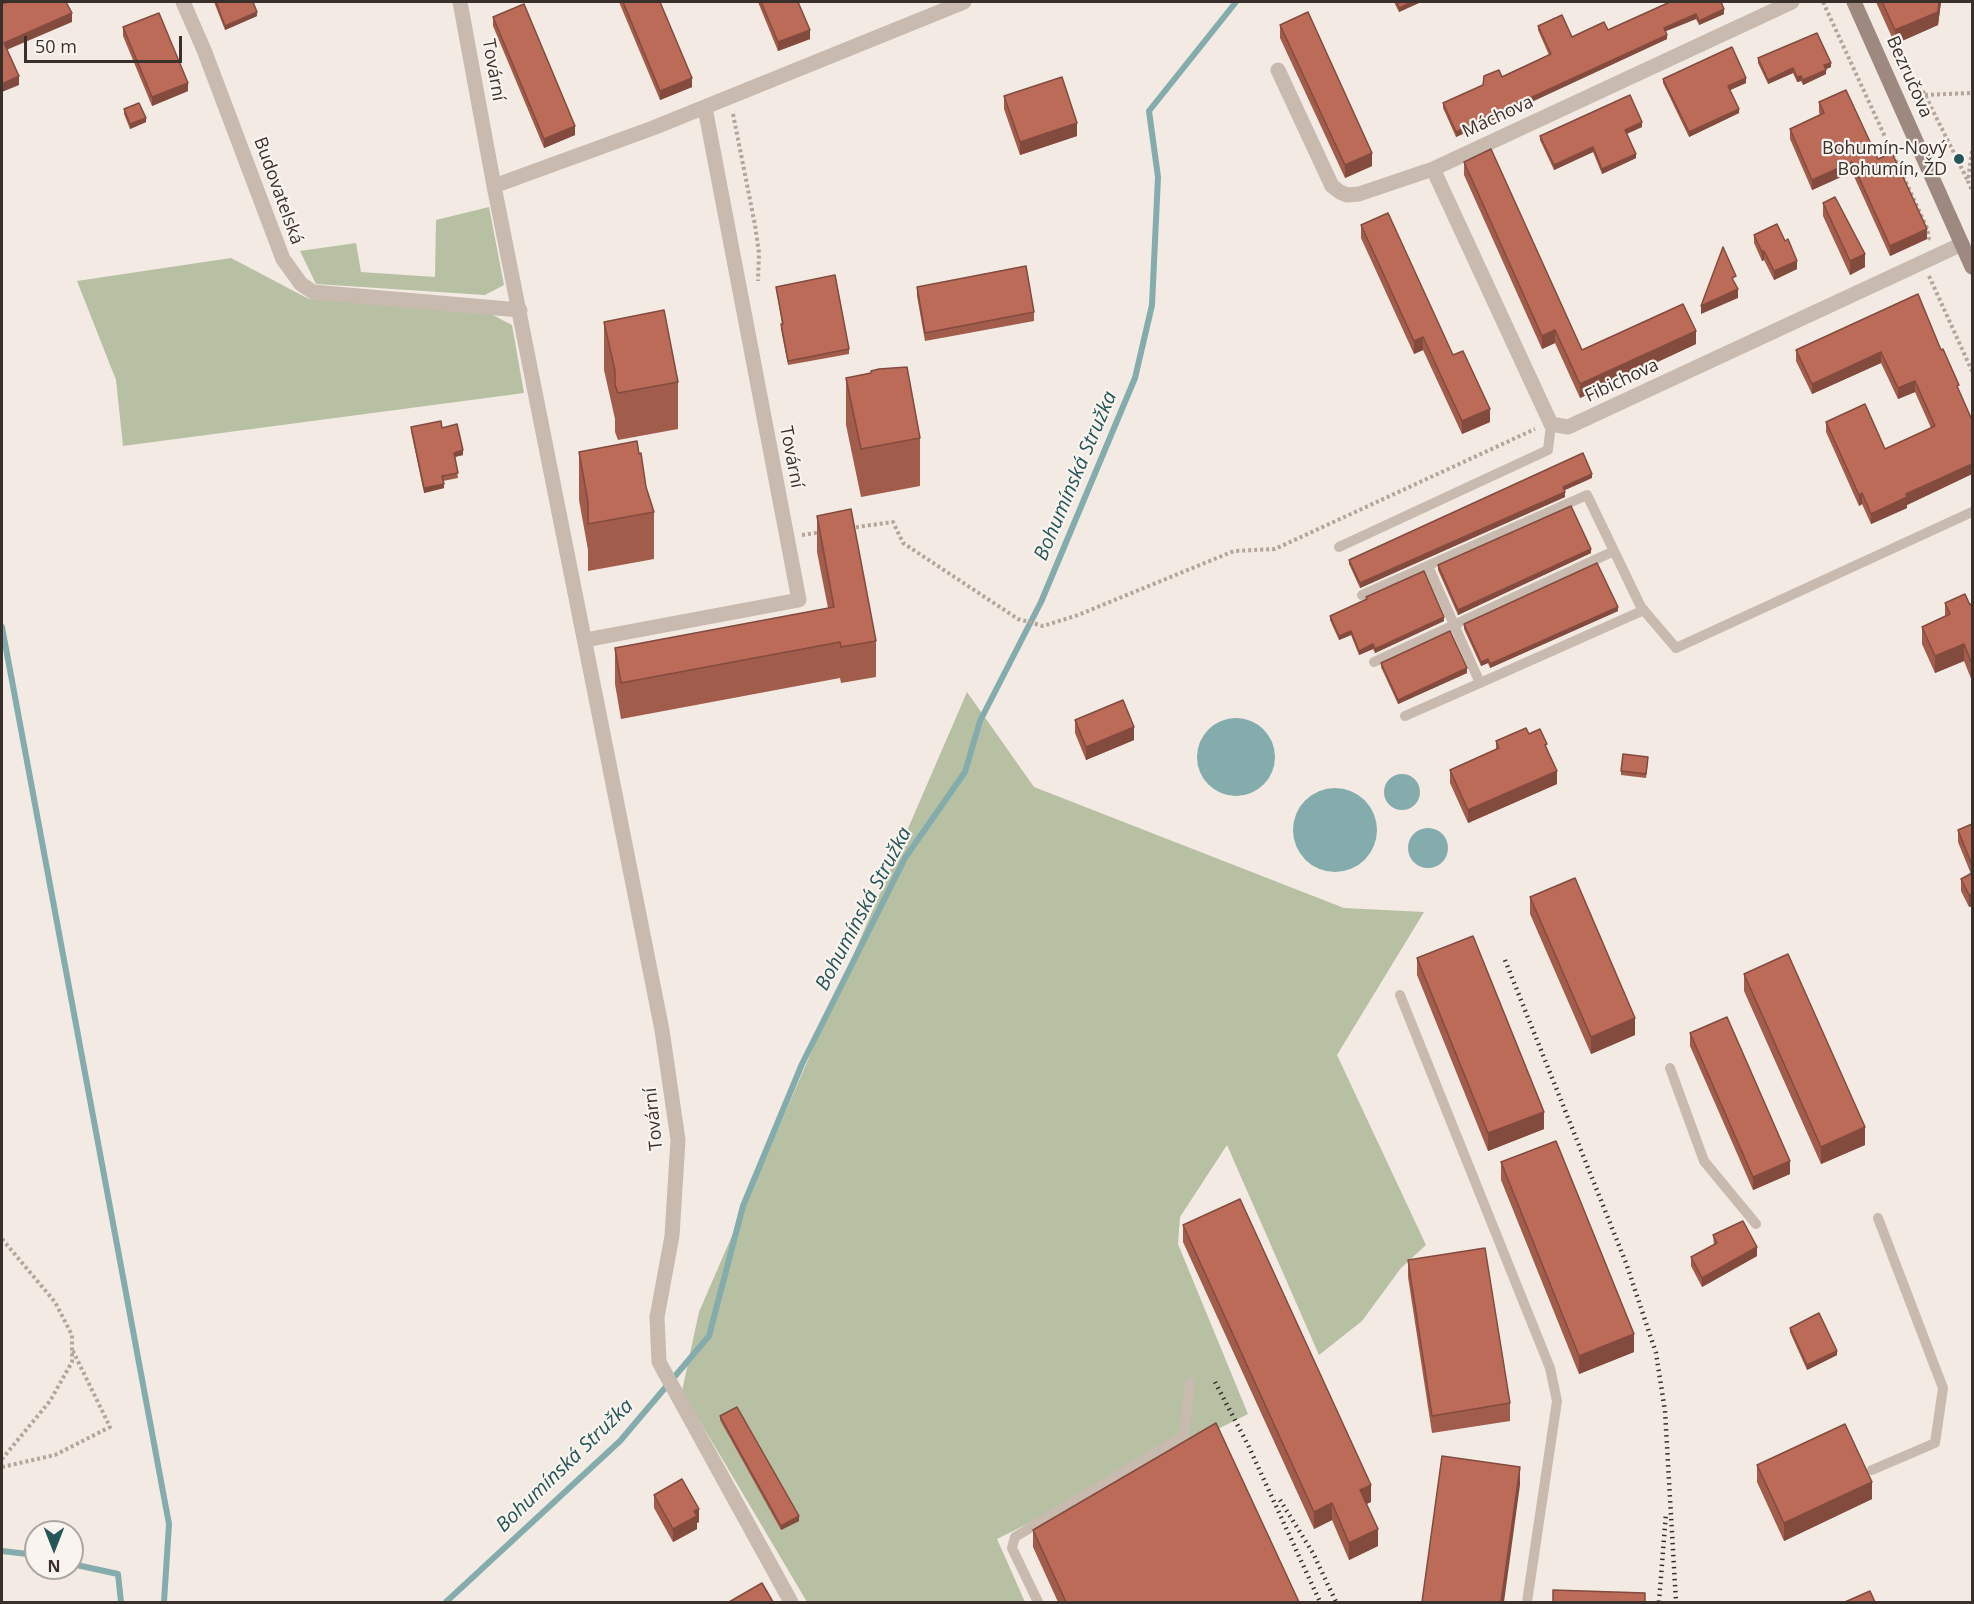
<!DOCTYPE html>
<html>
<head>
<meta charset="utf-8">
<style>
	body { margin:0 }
	#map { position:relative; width:1974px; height:1604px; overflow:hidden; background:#f2eae3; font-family:"Open Sans",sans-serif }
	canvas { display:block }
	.frame { position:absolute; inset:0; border:3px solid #39302c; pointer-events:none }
	.north { position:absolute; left:24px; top:1520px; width:60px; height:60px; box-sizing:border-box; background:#f9f4ef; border:2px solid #aca6a1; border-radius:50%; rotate:180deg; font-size:16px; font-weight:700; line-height:24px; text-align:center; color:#39302c }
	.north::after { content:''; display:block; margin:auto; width:21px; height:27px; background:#255657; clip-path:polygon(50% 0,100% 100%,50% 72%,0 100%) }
	.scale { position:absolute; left:24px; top:36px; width:158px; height:27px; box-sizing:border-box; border:3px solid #39302c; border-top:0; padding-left:8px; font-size:18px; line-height:21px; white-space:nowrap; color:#39302c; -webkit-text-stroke:4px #f9f4ef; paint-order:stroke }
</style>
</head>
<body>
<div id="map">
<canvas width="1974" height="1604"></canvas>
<div class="frame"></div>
<div class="north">N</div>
<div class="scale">50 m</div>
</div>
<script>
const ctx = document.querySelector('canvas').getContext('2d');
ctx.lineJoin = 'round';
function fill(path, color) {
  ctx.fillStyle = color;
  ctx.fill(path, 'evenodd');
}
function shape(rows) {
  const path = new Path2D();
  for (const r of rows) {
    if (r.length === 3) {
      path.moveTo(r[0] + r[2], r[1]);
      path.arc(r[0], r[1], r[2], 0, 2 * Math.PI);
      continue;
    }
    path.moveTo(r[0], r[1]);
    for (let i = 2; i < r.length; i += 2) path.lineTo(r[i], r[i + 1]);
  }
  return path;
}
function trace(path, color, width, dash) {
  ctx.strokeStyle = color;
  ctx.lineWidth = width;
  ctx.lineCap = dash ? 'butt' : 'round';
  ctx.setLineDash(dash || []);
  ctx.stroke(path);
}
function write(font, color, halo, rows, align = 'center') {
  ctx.font = font + ' "Open Sans",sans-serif';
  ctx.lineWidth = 4.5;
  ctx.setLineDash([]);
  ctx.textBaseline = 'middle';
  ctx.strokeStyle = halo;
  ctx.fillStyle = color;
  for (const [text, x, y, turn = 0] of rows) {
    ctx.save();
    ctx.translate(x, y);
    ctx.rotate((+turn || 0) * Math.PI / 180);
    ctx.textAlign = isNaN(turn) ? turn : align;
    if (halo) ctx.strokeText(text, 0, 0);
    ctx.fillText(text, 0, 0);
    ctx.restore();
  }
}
fill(shape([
	[489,207,504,285,485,295,316,284,300,251,356,243,361,272,435,277,436,220],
	[231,258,309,299,487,312,512,325,524,393,123,446,116,380,77,281],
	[967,692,1034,787,1344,908,1424,912,1337,1055,1426,1245,1401,1268,1362,1321,1319,1355,1227,1145,1180,1217,1178,1244,1248,1414,997,1539,1025,1602,807,1602,682,1391,699,1312]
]), '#b8c0a3');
fill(shape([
	[1236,757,39],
	[1402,792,18],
	[1335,830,42],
	[1428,848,20]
]), '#84acac');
trace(shape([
	[2,627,169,1524,164,1602],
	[2,1551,36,1555],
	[72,1564,118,1574,121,1602],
	[446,1602,620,1441,709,1336,743,1206,802,1064,905,858,965,772,980,721,1041,602,1135,378,1152,305,1158,177,1149,111,1236,2]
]), '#84acac', 6);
trace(shape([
	[1823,2,1927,228,1929,238,1927,241],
	[1901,62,1924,93,1968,181],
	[1925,95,1972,93],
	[733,114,755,225,759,253,758,281],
	[1972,151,1968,181,1972,191],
	[1929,276,1972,371],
	[850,528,893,522,903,543,1018,619,1043,626,1078,615,1234,551,1275,549,1535,429],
	[802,535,822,532],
	[2,1239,55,1302,72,1335,72,1362,50,1401,2,1459],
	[2,1467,55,1455,110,1427,73,1351]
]), '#b5a499', 4, [3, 3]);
trace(shape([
	[1339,547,1548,450,1551,424],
	[1428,566,1480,683,1644,610],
	[1362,595,1587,495,1641,607,1676,648,1972,512],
	[1374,662,1614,551],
	[1405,716,1480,683],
	[1400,995,1550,1368,1557,1401,1527,1602],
	[1670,1068,1704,1161,1756,1224],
	[1872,1470,1935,1443,1943,1388,1878,1218],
	[1038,1602,1012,1548,1015,1537,1184,1436,1190,1383]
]), '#c9baaf', 10);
trace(shape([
	[183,2,204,50,283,259,301,284,313,292,520,310],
	[460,2,494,186,662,1030,678,1140,672,1236,657,1317,659,1362,791,1602],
	[1278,70,1332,186,1340,192,1347,195,1359,194,1433,169,1792,2],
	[1433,169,1551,424,1568,427,1962,244],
	[494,186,653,128,964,2],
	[585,640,799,600,705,108]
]), '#c9baaf', 15);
trace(shape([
	[1854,2,1972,267]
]), '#9d8980', 15);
trace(shape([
	[1505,960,1626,1263,1656,1353,1665,1411,1676,1602],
	[1215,1382,1248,1445,1320,1602],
	[1280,1500,1313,1553,1336,1602],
	[1659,1602,1666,1513]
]), '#39302c', 4.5, [1.5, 4.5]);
fill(shape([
	[214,2,253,2,257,16,225,30],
	[619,2,660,2,692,87,660,100],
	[758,2,798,2,810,39,778,51],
	[1394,2,1421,2,1399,12],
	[1670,2,1724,14,1699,25,1696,19,1665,31,1667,39,1456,137,1443,108,1443,103,1549,55,1538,30,1538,26,1572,37,1608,30],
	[1876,2,1941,2,1938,25,1895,44],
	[493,17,575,135,544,148,493,26],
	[1280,25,1372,166,1345,178,1280,38],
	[123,27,188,91,152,106,123,36],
	[1758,58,1831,67,1826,69,1826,74,1803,85,1801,81,1797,82,1793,73,1768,84,1758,63],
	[1663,79,1746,83,1730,90,1739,113,1689,137,1663,83],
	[1004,96,1077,136,1020,155,1004,109],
	[1819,102,1878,159,1927,239,1890,256,1852,172,1812,190,1790,139,1790,129,1820,115,1819,112],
	[124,109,146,122,130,129,124,114],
	[1642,127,1627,134,1636,158,1602,174,1593,152,1554,170,1540,140,1540,136],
	[1464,162,1582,350,1696,344,1580,398,1555,343,1542,349,1464,175],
	[1823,203,1865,267,1850,275,1823,216],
	[1361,225,1490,422,1462,434,1423,350,1414,354,1361,238],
	[1754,235,1797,269,1774,280,1764,260,1762,261,1754,243],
	[776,287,849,349,849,354,788,365,781,329,781,324,782,324],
	[917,287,1034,312,1034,321,925,341,917,296],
	[604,322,678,382,678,429,618,440,615,432,615,419,604,370],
	[1796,350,1941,350,1972,420,1972,474,1907,505,1907,508,1871,524,1862,504,1859,506,1826,432,1826,422,1885,449,1931,428,1915,392,1898,399,1881,363,1812,394,1796,361],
	[871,373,920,438,920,486,861,497,846,425,846,378],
	[411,427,442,428,463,455,455,457,458,478,443,481,444,488,424,493,411,431],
	[579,452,639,454,646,487,654,512,654,559,588,571,588,550,579,500],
	[1592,478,1564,490,1565,497,1360,588,1349,564,1349,560],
	[817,516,876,641,876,677,841,683,840,678,621,719,615,684,615,648,828,608,817,552],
	[1591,553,1458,615,1438,570,1438,565],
	[1366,597,1444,621,1375,653,1373,649,1359,655,1351,635,1339,640,1330,620,1330,616,1366,600],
	[1945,603,1970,605,1972,603,1972,681,1964,661,1935,673,1922,644,1922,627,1945,616],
	[1618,611,1490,668,1488,663,1481,666,1464,629,1464,624],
	[1381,663,1467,673,1398,704,1381,667],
	[1075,720,1134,740,1086,760,1075,733],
	[1529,734,1547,748,1557,784,1468,823,1450,783,1450,770,1496,749,1496,741],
	[1648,762,1646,778,1621,775,1621,771],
	[1972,824,1972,906,1969,907,1961,891,1961,879,1971,874,1958,842,1958,830],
	[1530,897,1635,1035,1591,1054,1530,914],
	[1417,958,1544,1129,1488,1151,1417,975],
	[1744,974,1865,1145,1821,1164,1744,991],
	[1690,1033,1790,1174,1753,1190,1690,1046],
	[1501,1162,1634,1352,1579,1374,1501,1180],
	[1183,1225,1371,1502,1366,1504,1378,1546,1349,1560,1332,1520,1314,1529,1183,1242],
	[1713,1235,1757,1256,1702,1287,1691,1266,1691,1257,1714,1245],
	[1408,1260,1510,1403,1510,1421,1432,1433,1408,1277],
	[1790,1328,1837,1355,1807,1370,1790,1332],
	[720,1416,799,1521,781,1530,720,1420],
	[1757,1465,1872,1499,1784,1541,1757,1482],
	[654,1495,699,1522,697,1523,697,1529,673,1542,654,1508],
	[1033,1530,1299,1602,1058,1602,1033,1547]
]), '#a15c4c');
fill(shape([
	[1412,2,1421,2,1399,12,1399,8],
	[1939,2,1941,2,1938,25,1895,44,1895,30],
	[1724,9,1724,14,1699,25,1699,21],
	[257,12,257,16,225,30,225,26],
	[72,13,72,22,4,51,4,43],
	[1696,14,1696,19,1664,32,1664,28],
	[810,30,810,39,778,51,778,42],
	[1667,35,1667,39,1456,137,1456,132],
	[1831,63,1831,67,1824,70,1824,65],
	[1793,68,1793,73,1768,84,1768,80],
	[1826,70,1826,74,1803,85,1803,80],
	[19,76,19,85,2,92,2,84],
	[1801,76,1801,81,1797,82,1797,77],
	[692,78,692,87,660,100,660,91],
	[1746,78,1746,83,1728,91,1728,86],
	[188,83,188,91,152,106,152,97],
	[1739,109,1739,113,1689,137,1689,132],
	[146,118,146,122,130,129,130,124],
	[1642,122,1642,127,1625,134,1625,130],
	[1077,123,1077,136,1020,155,1020,142],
	[575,126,575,135,544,148,544,139],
	[1593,147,1593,152,1554,170,1554,165],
	[1372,153,1372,166,1345,178,1345,165],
	[1636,154,1636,158,1602,174,1602,169],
	[1852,162,1852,172,1812,190,1812,180],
	[1927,229,1927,239,1890,256,1890,246],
	[1764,251,1764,260,1762,261,1762,252],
	[1865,254,1865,267,1850,275,1850,261],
	[1797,261,1797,269,1774,280,1774,271],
	[1738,289,1738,298,1701,314,1701,306],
	[1555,330,1555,343,1542,349,1542,336],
	[1696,331,1696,344,1580,398,1580,384],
	[1423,337,1423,350,1414,354,1414,341],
	[1881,352,1881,363,1812,394,1812,384],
	[1915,381,1915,392,1898,399,1898,388],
	[1490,409,1490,422,1462,434,1462,421],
	[463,450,463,455,454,457,454,453],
	[1972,464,1972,474,1907,505,1907,508,1871,524,1871,514,1906,494],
	[1592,474,1592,478,1563,491,1563,487],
	[444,484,444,488,424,493,424,488],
	[1565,492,1565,497,1360,588,1360,583],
	[1862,493,1862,504,1859,506,1859,495],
	[1591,549,1591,553,1458,615,1458,610],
	[1618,607,1618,611,1490,668,1490,664],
	[1444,617,1444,621,1375,653,1375,649],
	[1351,631,1351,635,1339,640,1339,636],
	[1373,644,1373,649,1359,655,1359,651],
	[1964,644,1964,661,1935,673,1935,656],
	[1488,659,1488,663,1481,666,1481,662],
	[1467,668,1467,673,1398,704,1398,700],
	[1134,727,1134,740,1086,760,1086,747],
	[1557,771,1557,784,1468,823,1468,810],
	[1972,894,1972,906,1969,907,1969,895],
	[1635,1018,1635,1035,1591,1054,1591,1037],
	[1544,1112,1544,1129,1488,1151,1488,1133],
	[1865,1127,1865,1145,1821,1164,1821,1147],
	[1790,1161,1790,1174,1753,1190,1753,1177],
	[1757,1247,1757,1256,1702,1287,1702,1278],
	[1634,1334,1634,1352,1579,1374,1579,1356],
	[1837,1351,1837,1355,1807,1370,1807,1365],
	[1520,1467,1520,1485,1504,1602,1501,1602],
	[1872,1482,1872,1499,1784,1541,1784,1523],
	[1371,1485,1371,1502,1360,1507,1360,1490],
	[1332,1503,1332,1520,1314,1529,1314,1512],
	[699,1509,699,1522,697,1523,697,1529,673,1542,673,1529,694,1511],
	[799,1516,799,1521,781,1530,781,1526],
	[1378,1529,1378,1546,1349,1560,1349,1543]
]), '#834b3e');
const building = shape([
	[8,2,66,2,72,13,4,43,19,76,2,84,2,4,8,2],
	[216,2,253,2,257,12,225,26,216,2],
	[623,2,660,2,692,78,660,91,623,2],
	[761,2,798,2,810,30,778,42,761,2],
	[1397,2,1412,2,1399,8,1397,2],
	[1670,2,1721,2,1724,9,1699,21,1696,14,1664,28,1667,35,1456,132,1443,103,1483,85,1484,76,1499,70,1502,77,1551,54,1538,26,1562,15,1572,37,1604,22,1608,30,1670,2],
	[1882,2,1939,2,1938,12,1895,30,1882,2],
	[524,4,575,126,544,139,493,17,524,4],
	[1308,12,1372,153,1345,165,1280,25,1308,12],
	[159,13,188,83,152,97,123,27,159,13],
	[1817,33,1831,63,1824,65,1826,70,1803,80,1801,76,1797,77,1793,68,1768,80,1758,58,1817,33],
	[1732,47,1746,78,1728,86,1739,109,1689,132,1663,79,1732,47],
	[1062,77,1077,123,1020,142,1004,96,1062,77],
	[1846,90,1878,159,1892,153,1927,229,1890,246,1852,162,1812,180,1790,129,1824,113,1819,102,1846,90],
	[1630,95,1642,122,1625,130,1636,154,1602,169,1593,147,1554,165,1540,136,1630,95],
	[139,103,146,118,130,124,124,109,139,103],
	[1491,149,1582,350,1683,304,1696,331,1580,384,1555,330,1542,336,1464,162,1491,149],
	[1835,197,1865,254,1850,261,1823,203,1835,197],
	[1388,213,1453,355,1463,351,1490,409,1462,421,1423,337,1414,341,1361,225,1388,213],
	[1777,224,1785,241,1788,239,1797,261,1774,271,1764,251,1762,252,1754,235,1777,224],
	[1723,247,1736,276,1732,278,1738,289,1701,306,1723,247],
	[1026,266,1034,312,925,333,917,287,1026,266],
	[835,275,849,349,788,361,781,324,783,324,776,287,835,275],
	[1918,294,1941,350,1943,349,1959,385,1957,386,1972,420,1972,464,1906,494,1907,497,1871,514,1862,493,1859,495,1826,422,1865,404,1885,449,1935,426,1915,381,1898,388,1881,352,1812,384,1796,350,1918,294],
	[664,310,678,382,618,393,615,385,615,371,604,322,664,310],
	[907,367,920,438,861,449,846,378,871,373,871,371,879,369,907,367],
	[441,421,442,428,457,424,463,450,454,453,458,473,442,476,444,484,424,488,411,427,441,421],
	[637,441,639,454,641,453,646,487,654,512,588,524,588,502,579,452,637,441],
	[1583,453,1592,474,1563,487,1565,492,1360,583,1349,560,1583,453],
	[1571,506,1591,549,1458,610,1438,565,1571,506],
	[851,509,876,641,841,647,840,642,621,683,615,648,834,607,817,516,851,509],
	[1597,563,1618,607,1490,664,1488,659,1481,662,1464,624,1597,563],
	[1424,571,1444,617,1375,649,1373,644,1359,651,1351,631,1339,636,1330,616,1367,599,1366,597,1424,571],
	[1965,594,1970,605,1972,603,1972,664,1964,644,1935,656,1922,627,1950,614,1945,603,1965,594],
	[1450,631,1467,668,1398,700,1381,663,1450,631],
	[1123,700,1134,727,1086,747,1075,720,1123,700],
	[1526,728,1529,734,1540,729,1547,744,1545,745,1557,771,1468,810,1450,770,1499,748,1496,741,1526,728],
	[1623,754,1648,757,1646,774,1621,771,1623,754],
	[1972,824,1972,865,1958,830,1972,824],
	[1972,873,1972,894,1969,895,1961,879,1972,873],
	[1575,878,1635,1018,1591,1037,1530,897,1575,878],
	[1473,936,1544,1112,1488,1133,1417,958,1473,936],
	[1788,954,1865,1127,1821,1147,1744,974,1788,954],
	[1727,1017,1790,1161,1753,1177,1690,1033,1727,1017],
	[1556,1141,1634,1334,1579,1356,1501,1162,1556,1141],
	[1240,1199,1371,1485,1360,1490,1378,1529,1349,1543,1332,1503,1314,1512,1183,1225,1240,1199],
	[1743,1221,1757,1247,1702,1278,1691,1257,1717,1243,1713,1235,1743,1221],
	[1485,1248,1510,1403,1432,1416,1408,1260,1485,1248],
	[1819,1313,1837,1351,1807,1365,1790,1328,1819,1313],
	[737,1407,799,1516,781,1526,720,1416,737,1407],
	[1216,1423,1299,1602,1066,1602,1033,1530,1216,1423],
	[1845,1424,1872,1482,1784,1523,1757,1465,1845,1424],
	[1442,1456,1520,1467,1501,1602,1422,1602,1442,1456],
	[682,1479,699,1509,694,1511,697,1516,673,1529,654,1495,682,1479],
	[762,1583,773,1602,729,1602,762,1583],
	[1553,1590,1645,1593,1645,1602,1553,1602,1553,1590],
	[1870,1591,1875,1602,1845,1602,1870,1591]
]);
fill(building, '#bb6b58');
trace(building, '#834b3e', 1.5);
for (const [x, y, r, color] of [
	[1959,159,6,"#255657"]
]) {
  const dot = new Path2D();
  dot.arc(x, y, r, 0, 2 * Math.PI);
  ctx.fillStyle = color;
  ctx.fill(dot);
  trace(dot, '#f9f4ef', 2);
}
write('18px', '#39302c', '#f9f4ef', [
	["Tovární",493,70,80],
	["Bezručova",1909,77,66],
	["Máchova",1498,117,-25],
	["Budovatelská",278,191,70],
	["Fibichova",1622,381,-25],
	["Tovární",791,457,79],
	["Tovární",654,1119,-96]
]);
write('18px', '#39302c', '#f9f4ef', [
	["Bohumín-Nový",1947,149],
	["Bohumín, ŽD",1947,170]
], 'right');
write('italic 20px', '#255657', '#f9f4ef', [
	["Bohumínská Stružka",1076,476,-67],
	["Bohumínská Stružka",864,909,-62],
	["Bohumínská Stružka",565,1466,-44]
]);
</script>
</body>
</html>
